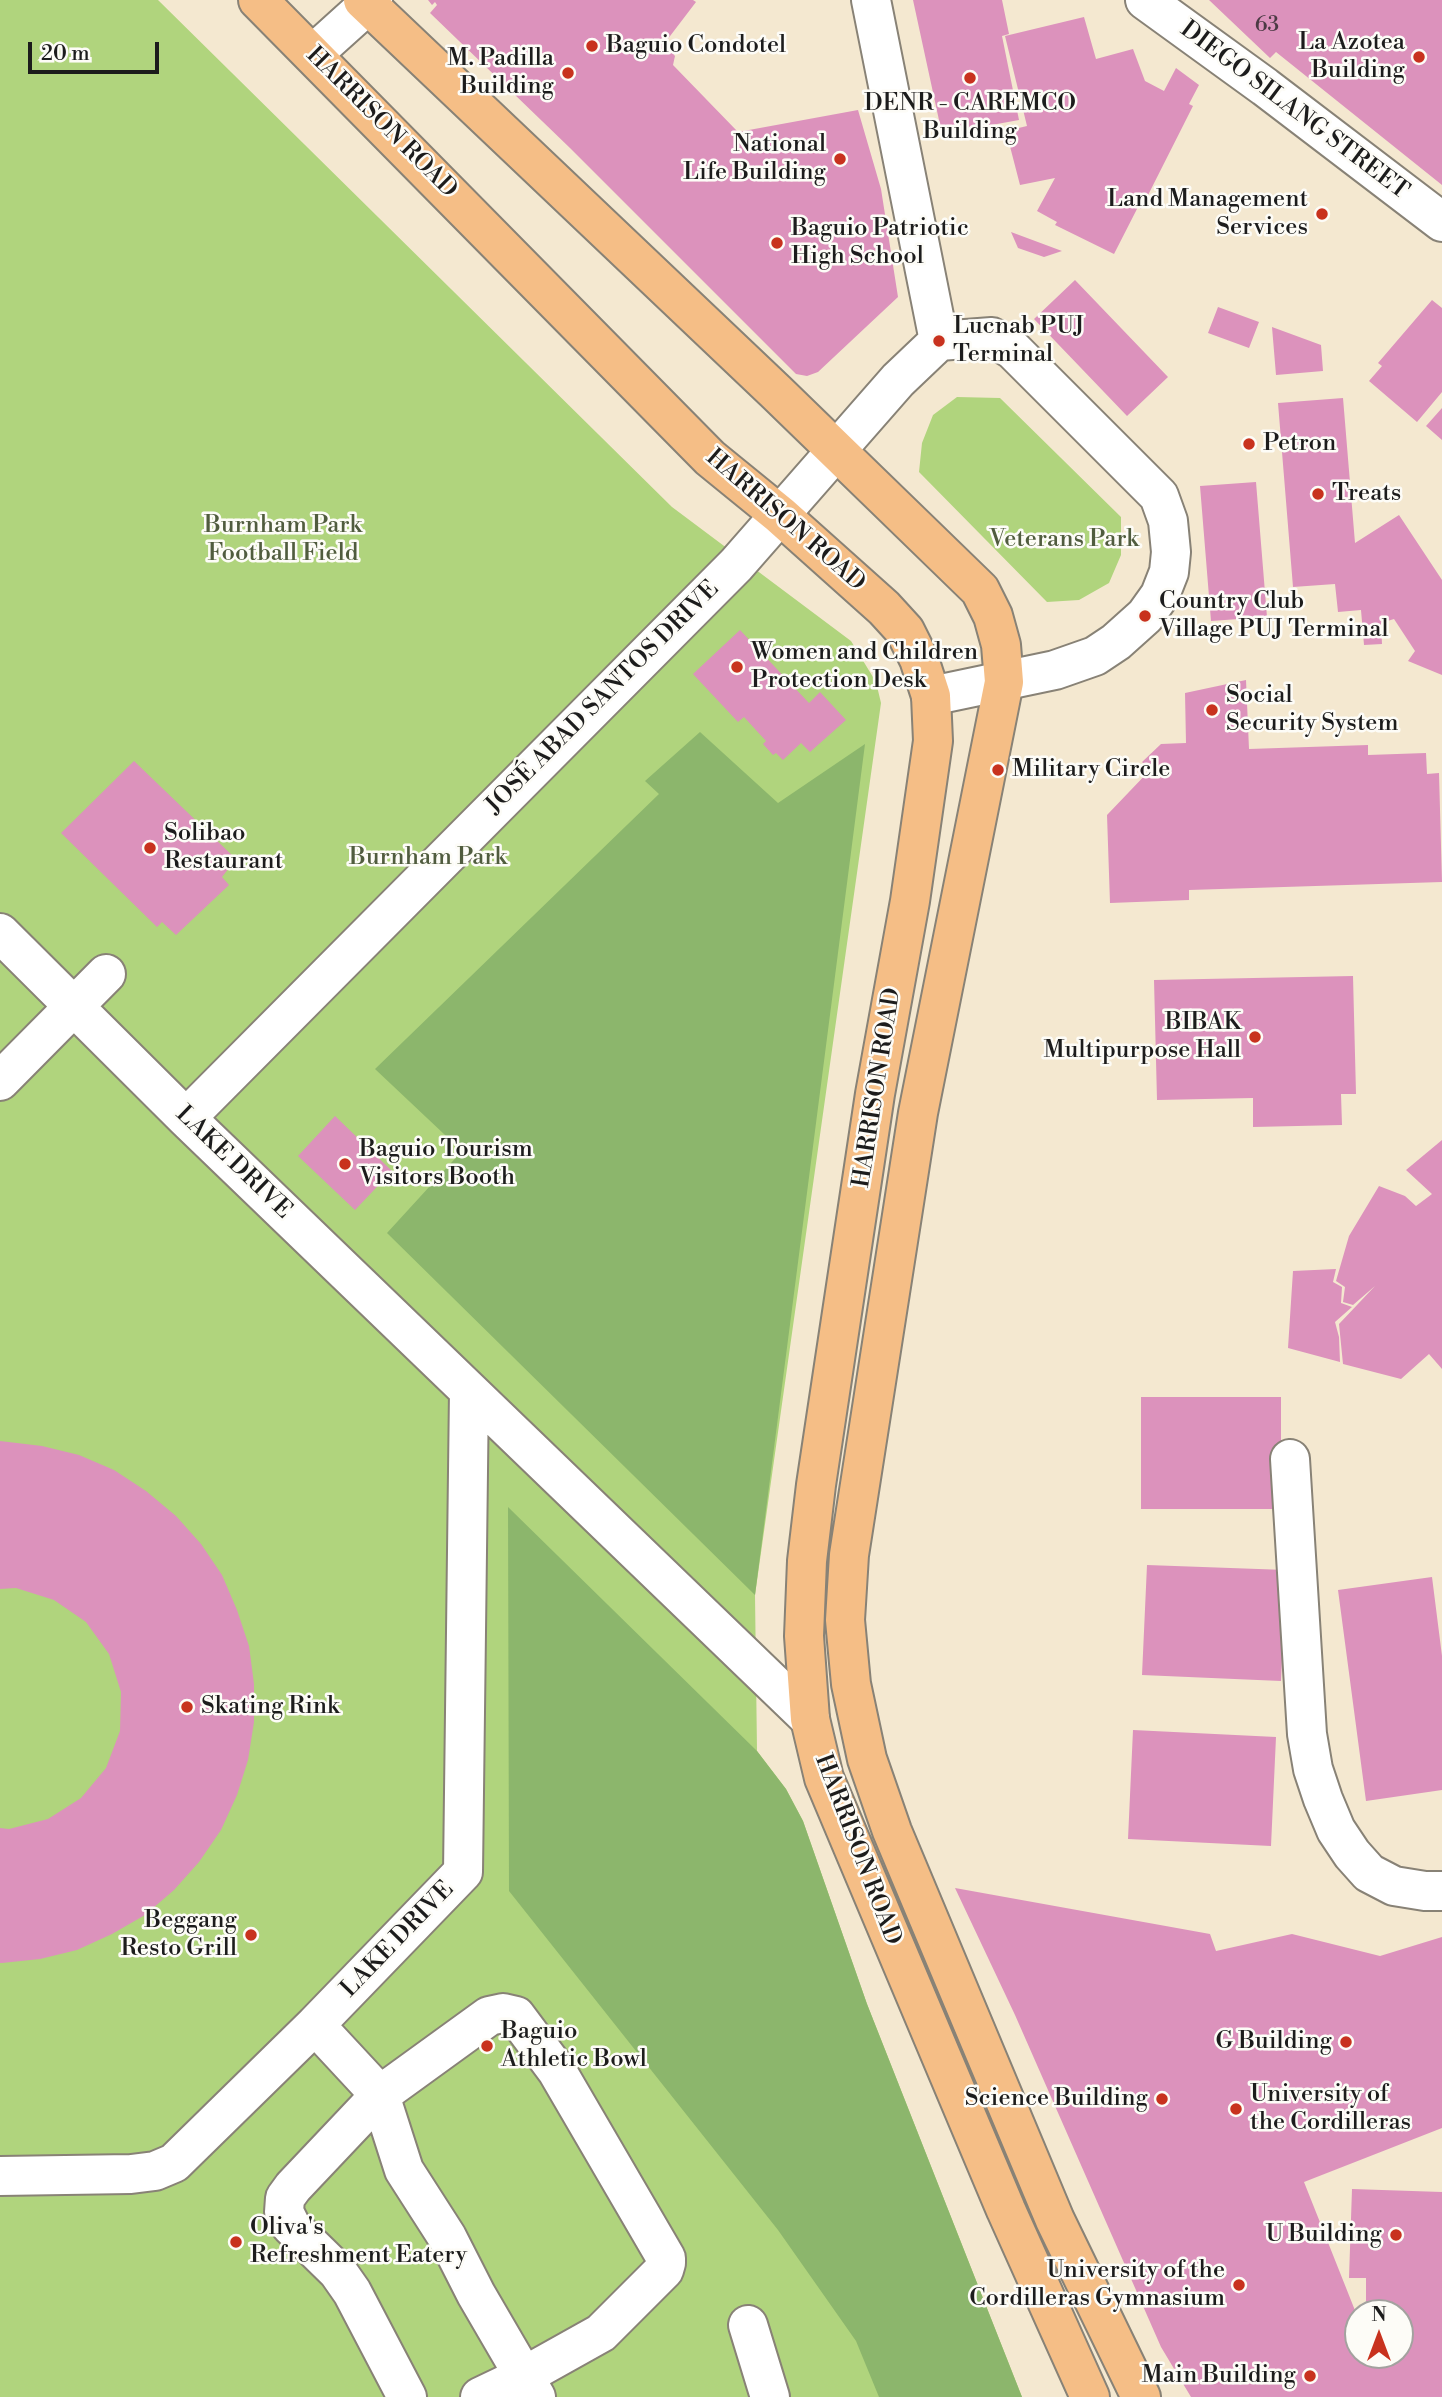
<!DOCTYPE html>
<html>
<head>
<meta charset="utf-8">
<style>
	body { margin:0 }
	#map { position:relative; width:1442px; height:2397px; overflow:hidden; background:#f4e8d0; font-family:"Libre Bodoni",serif }
	canvas { display:block }
	.north { position:absolute; left:1344px; top:2299px; width:70px; height:70px; box-sizing:border-box; background:#fdfcf7; border:2px solid #a3a29f; border-radius:50%; rotate:0deg; font-size:19px; font-weight:700; line-height:28px; text-align:center; color:#1c1c1c }
	.north::after { content:''; display:block; margin:auto; width:24px; height:32px; background:#c8321e; clip-path:polygon(50% 0,100% 100%,50% 72%,0 100%) }
	.scale { position:absolute; left:28px; top:42px; width:131px; height:32px; box-sizing:border-box; border:4px solid #1c1c1c; border-top:0; padding-left:9px; font-size:21px; line-height:24px; white-space:nowrap; color:#1c1c1c; -webkit-text-stroke:5px #fdfcf7; paint-order:stroke }
</style>
</head>
<body>
<div id="map">
<canvas width="1442" height="2397"></canvas>
<div class="north">N</div>
<div class="scale">20 m</div>
</div>
<script>
const ctx = document.querySelector('canvas').getContext('2d');
ctx.lineJoin = 'round';
function fill(path, color) {
  ctx.fillStyle = color;
  ctx.fill(path, 'evenodd');
}
function shape(rows) {
  const path = new Path2D();
  for (const r of rows) {
    path.moveTo(r[0], r[1]);
    for (let i = 2; i < r.length; i += 2) path.lineTo(r[i], r[i + 1]);
  }
  return path;
}
function trace(path, color, width, dash) {
  ctx.strokeStyle = color;
  ctx.lineWidth = width;
  ctx.lineCap = dash ? 'butt' : 'round';
  ctx.setLineDash(dash || []);
  ctx.stroke(path);
}
function write(font, color, halo, rows, align = 'center') {
  ctx.font = font + ' "Libre Bodoni",serif';
  ctx.lineWidth = 5;
  ctx.setLineDash([]);
  ctx.textBaseline = 'middle';
  ctx.strokeStyle = halo;
  ctx.fillStyle = color;
  for (const [text, x, y, turn = 0] of rows) {
    ctx.save();
    ctx.translate(x, y);
    ctx.rotate((+turn || 0) * Math.PI / 180);
    ctx.textAlign = isNaN(turn) ? turn : align;
    if (halo) ctx.strokeText(text, 0, 0);
    ctx.fillText(text, 0, 0);
    ctx.restore();
  }
}
fill(shape([
	[0,0,158,0,672,507,851,641,876,682,881,703,755,1595,757,1751,786,1789,803,1821,867,2004,1022,2397,0,2397],
	[957,397,1000,398,1121,517,1121,555,1109,583,1079,600,1047,602,919,472,922,443,933,415]
]), '#b0d47d');
fill(shape([
	[700,732,778,803,865,744,755,1595,387,1233,462,1151,375,1069,659,794,645,781],
	[508,1507,757,1751,786,1789,803,1821,867,2004,1022,2397,879,2397,856,2341,778,2230,509,1891]
]), '#8cb66c');
fill(shape([
	[428,0,693,0,696,2,664,44,675,56,673,65,738,132,858,110,881,189,898,297,818,372,807,376,796,374,570,148,430,13,437,5,435,2,432,5],
	[913,0,1002,0,1009,34,1002,36,1019,120,942,134],
	[1209,0,1442,0,1442,185,1276,52,1270,58],
	[1084,17,1096,59,1133,49,1145,81,1164,91,1176,68,1199,85,1189,104,1193,106,1141,209,1138,207,1114,254,1055,225,1057,222,1037,211,1055,178,1020,185,1006,131,1027,126,1005,36],
	[1011,232,1062,251,1044,257,1018,248],
	[1075,280,1168,377,1127,416,1034,319],
	[1432,300,1442,308,1442,392,1417,422,1369,381,1382,366,1378,363],
	[1218,307,1259,322,1249,348,1208,333],
	[1272,327,1321,345,1323,371,1276,375],
	[1343,398,1355,543,1399,515,1442,580,1442,675,1408,661,1415,651,1394,619,1381,623,1382,644,1364,645,1361,610,1338,612,1335,584,1293,587,1278,403],
	[1442,408,1442,440,1426,426],
	[1256,482,1267,617,1211,621,1200,486],
	[740,630,809,703,820,692,846,720,810,752,801,743,783,760,776,753,773,755,763,744,766,741,744,717,738,722,693,674],
	[1246,680,1249,749,1368,745,1368,755,1426,753,1427,774,1439,773,1442,882,1189,890,1189,900,1110,903,1107,815,1150,770,1142,762,1161,744,1186,743,1185,693],
	[134,761,236,859,222,877,229,885,176,935,162,922,157,927,61,833],
	[1353,976,1356,1094,1341,1094,1342,1125,1253,1127,1253,1098,1157,1100,1154,980],
	[335,1116,392,1171,355,1210,298,1156],
	[1442,1140,1442,1369,1429,1354,1401,1379,1343,1364,1339,1324,1375,1286,1353,1305,1343,1302,1345,1287,1336,1281,1349,1236,1379,1186,1405,1196,1416,1206,1432,1194,1406,1170],
	[1336,1269,1333,1282,1342,1287,1341,1303,1352,1307,1335,1322,1339,1337,1340,1362,1288,1348,1293,1271],
	[1141,1397,1281,1397,1281,1509,1141,1509],
	[0,1441,42,1446,79,1455,114,1470,146,1491,176,1516,201,1544,222,1575,237,1610,249,1646,254,1684,254,1722,248,1760,237,1795,221,1830,199,1862,174,1890,145,1915,112,1934,77,1950,40,1959,2,1963,0,1963,0,1828,9,1829,48,1819,81,1798,106,1768,120,1731,121,1692,109,1654,86,1622,54,1600,16,1588,0,1589],
	[1147,1565,1286,1570,1281,1681,1142,1675],
	[1432,1577,1442,1656,1442,1790,1366,1801,1338,1590],
	[1133,1730,1276,1737,1271,1846,1128,1839],
	[955,1888,1210,1934,1216,1951,1292,1934,1380,1956,1442,1937,1442,2128,1304,2182,1358,2318,1358,2355,1400,2355,1400,2313,1376,2313,1375,2308,1366,2307,1366,2278,1349,2278,1352,2189,1442,2192,1442,2397,1191,2397,1161,2347,1015,2015]
]), '#dc92bc');
const minor = shape([
	[871,0,939,341],
	[1145,0,1265,87,1442,222],
	[313,54,373,0],
	[931,696,1055,670,1095,656,1116,642,1145,616,1160,595,1169,572,1171,552,1168,521,1159,496,1013,350,992,337,939,341],
	[0,933,186,1118,810,1719],
	[0,1081,106,974],
	[186,1118,736,565,898,380,939,341],
	[1290,1459,1307,1734,1313,1769,1323,1799,1336,1830,1352,1854,1369,1873,1394,1886,1425,1891,1442,1891],
	[315,2025,380,2095,404,2170,447,2237,476,2294,536,2397],
	[0,2176,131,2174,155,2171,174,2163,315,2025,463,1872,469,1391],
	[748,2325,770,2397],
	[407,2397,352,2292,338,2272,291,2226,284,2212,285,2198,293,2187,380,2095,489,2016,503,2013,516,2016,557,2071,666,2258,666,2263,664,2270,601,2333,524,2376,480,2397]
]);
const highway = shape([
	[258,0,710,458,780,515,884,608,905,631,919,659,931,696,933,741,910,901,875,1094,816,1485,807,1561,804,1636,810,1719,824,1778,1006,2210,1090,2397],
	[363,0,776,392,980,590,993,616,1001,645,1004,682,918,1113,849,1555,845,1620,851,1684,867,1759,892,1831,1055,2220,1141,2397]
]);
trace(minor, '#888276', 42);
trace(highway, '#888276', 42);
trace(minor, '#fff', 38);
trace(highway, '#f5be86', 38);
for (const [x, y, r, color] of [
	[592,46,7,"#c8321e"],
	[1419,57,7,"#c8321e"],
	[568,73,7,"#c8321e"],
	[970,78,7,"#c8321e"],
	[840,159,7,"#c8321e"],
	[1322,214,7,"#c8321e"],
	[777,243,7,"#c8321e"],
	[939,341,7,"#c8321e"],
	[1249,444,7,"#c8321e"],
	[1318,494,7,"#c8321e"],
	[1145,616,7,"#c8321e"],
	[737,667,7,"#c8321e"],
	[1212,710,7,"#c8321e"],
	[998,770,7,"#c8321e"],
	[150,848,7,"#c8321e"],
	[1255,1037,7,"#c8321e"],
	[345,1164,7,"#c8321e"],
	[187,1707,7,"#c8321e"],
	[251,1935,7,"#c8321e"],
	[1346,2042,7,"#c8321e"],
	[487,2046,7,"#c8321e"],
	[1162,2099,7,"#c8321e"],
	[1236,2109,7,"#c8321e"],
	[1396,2235,7,"#c8321e"],
	[236,2242,7,"#c8321e"],
	[1239,2285,7,"#c8321e"],
	[1310,2376,7,"#c8321e"]
]) {
  const dot = new Path2D();
  dot.arc(x, y, r, 0, 2 * Math.PI);
  ctx.fillStyle = color;
  ctx.fill(dot);
  trace(dot, '#fdfcf7', 2.5);
}
write('21px', '#4c3a44', null, [
	["63",1267,26]
]);
write('24px', '#1c1c1c', '#fdfcf7', [
	["La Azotea",1405,43,"right"],
	["Building",1405,71,"right"],
	["Baguio Condotel",606,46],
	["M. Padilla",554,59,"right"],
	["Building",554,87,"right"],
	["DENR - CAREMCO",970,104,"center"],
	["Building",970,132,"center"],
	["National",826,145,"right"],
	["Life Building",826,173,"right"],
	["Land Management",1308,200,"right"],
	["Services",1308,228,"right"],
	["Baguio Patriotic",791,229],
	["High School",791,257],
	["Lucnab PUJ",953,327],
	["Terminal",953,355],
	["Petron",1263,444],
	["Treats",1332,494],
	["Country Club",1159,602],
	["Village PUJ Terminal",1159,630],
	["Women and Children",751,653],
	["Protection Desk",751,681],
	["Social",1226,696],
	["Security System",1226,724],
	["Military Circle",1012,770],
	["Solibao",164,834],
	["Restaurant",164,862],
	["BIBAK",1241,1023,"right"],
	["Multipurpose Hall",1241,1051,"right"],
	["Baguio Tourism",359,1150],
	["Visitors Booth",359,1178],
	["Skating Rink",201,1707],
	["Beggang",237,1921,"right"],
	["Resto Grill",237,1949,"right"],
	["Baguio",501,2032],
	["Athletic Bowl",501,2060],
	["G Building",1332,2042,"right"],
	["University of",1250,2095],
	["the Cordilleras",1250,2123],
	["Science Building",1148,2099,"right"],
	["Oliva's",250,2228],
	["Refreshment Eatery",250,2256],
	["U Building",1382,2235,"right"],
	["University of the",1225,2271,"right"],
	["Cordilleras Gymnasium",1225,2299,"right"],
	["Main Building",1296,2376,"right"]
], 'left');
write('24px', '#1c1c1c', '#fdfcf7', [
	["DIEGO SILANG STREET",1294,111,37],
	["HARRISON ROAD",381,123,45],
	["HARRISON ROAD",785,521,41],
	["JOSÉ ABAD SANTOS DRIVE",603,698,-45],
	["HARRISON ROAD",878,1088,-81],
	["LAKE DRIVE",233,1163,44],
	["HARRISON ROAD",857,1850,69],
	["LAKE DRIVE",398,1940,-46]
]);
write('24px', '#505c3e', '#fdfcf7', [
	["Burnham Park",283,526],
	["Football Field",283,554],
	["Veterans Park",1064,540],
	["Burnham Park",428,858]
]);
</script>
</body>
</html>
